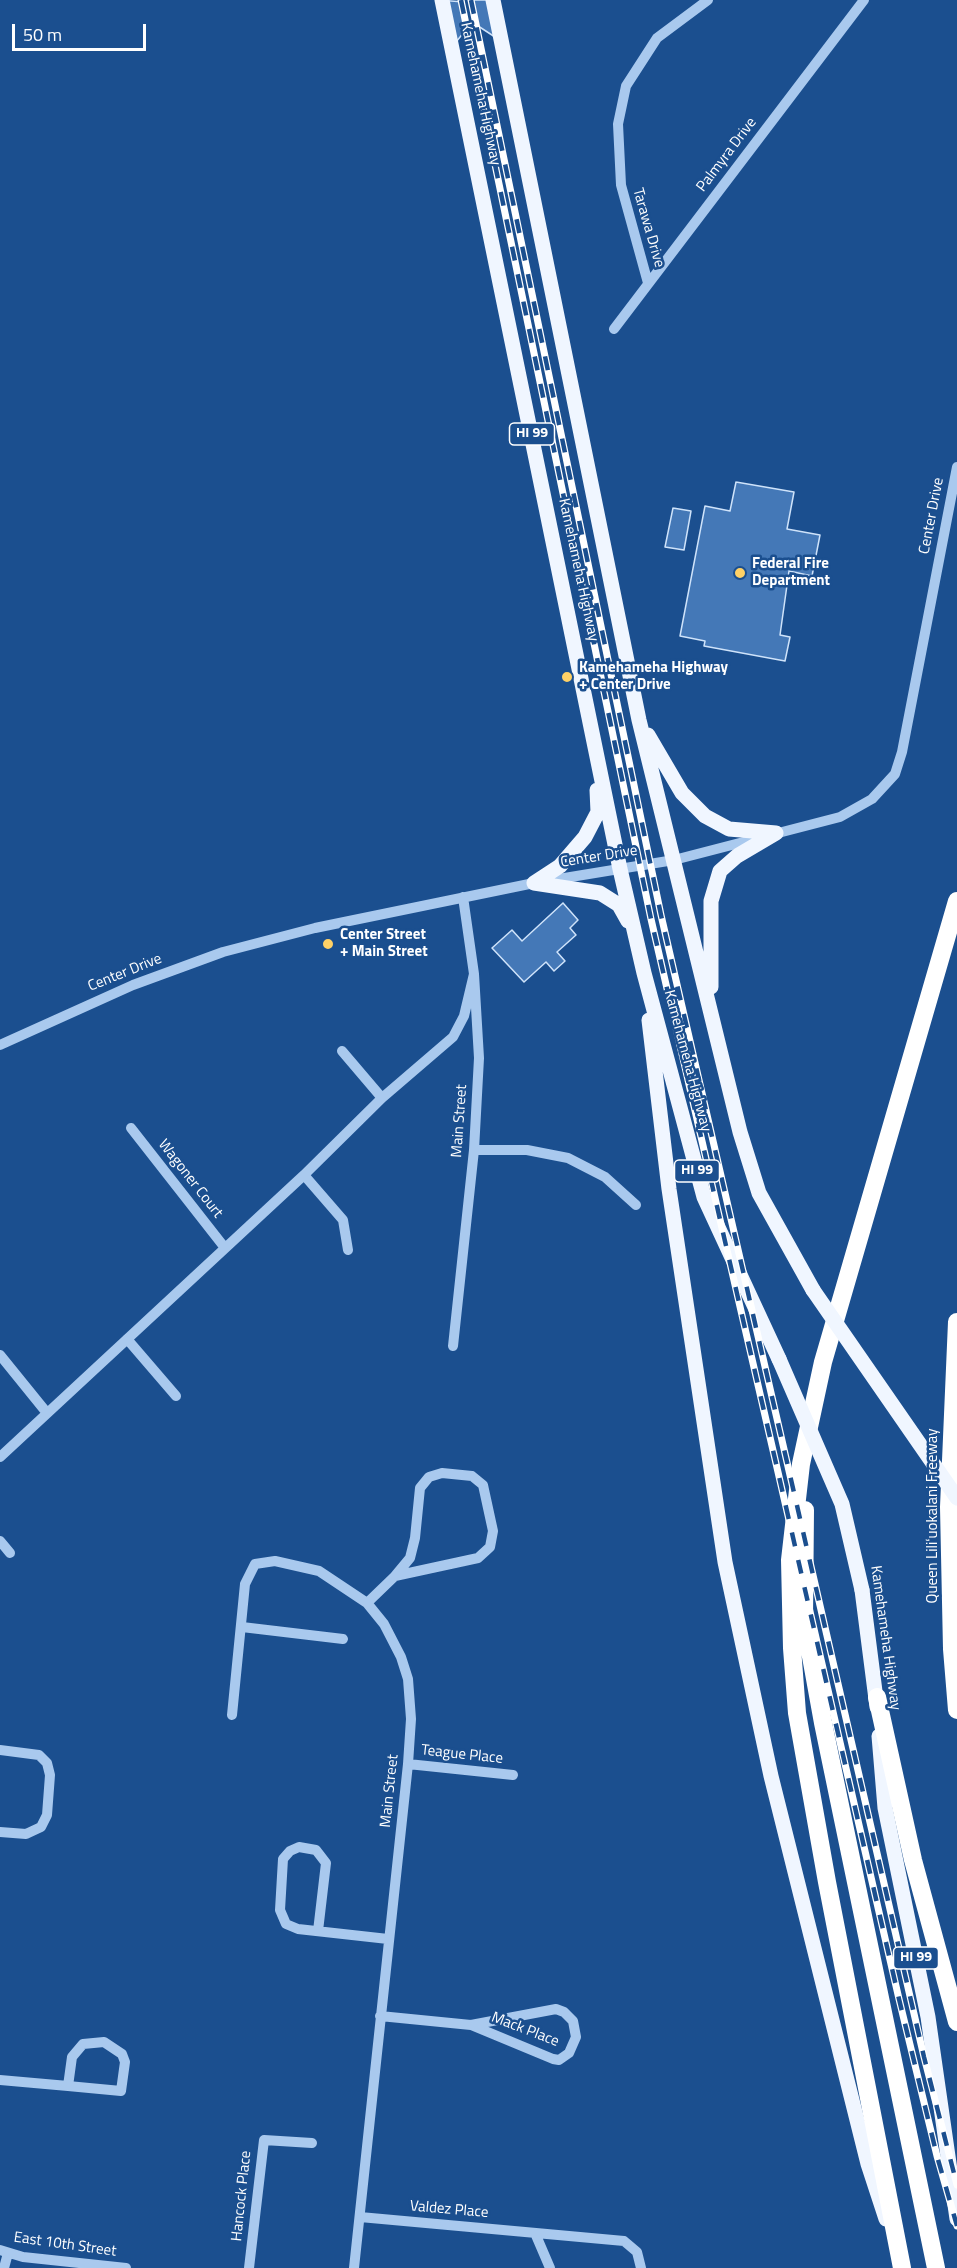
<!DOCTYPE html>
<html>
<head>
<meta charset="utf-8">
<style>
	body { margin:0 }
	#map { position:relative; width:957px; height:2268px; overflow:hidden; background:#1b4f8f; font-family:"Titillium Web",sans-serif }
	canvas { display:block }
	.scale { position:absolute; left:12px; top:24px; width:134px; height:27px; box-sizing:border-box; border:3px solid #fff; border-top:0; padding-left:8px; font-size:18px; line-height:21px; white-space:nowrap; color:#fff; -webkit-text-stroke:4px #1b4f8f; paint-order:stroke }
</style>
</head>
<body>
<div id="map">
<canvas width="957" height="2268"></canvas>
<div class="scale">50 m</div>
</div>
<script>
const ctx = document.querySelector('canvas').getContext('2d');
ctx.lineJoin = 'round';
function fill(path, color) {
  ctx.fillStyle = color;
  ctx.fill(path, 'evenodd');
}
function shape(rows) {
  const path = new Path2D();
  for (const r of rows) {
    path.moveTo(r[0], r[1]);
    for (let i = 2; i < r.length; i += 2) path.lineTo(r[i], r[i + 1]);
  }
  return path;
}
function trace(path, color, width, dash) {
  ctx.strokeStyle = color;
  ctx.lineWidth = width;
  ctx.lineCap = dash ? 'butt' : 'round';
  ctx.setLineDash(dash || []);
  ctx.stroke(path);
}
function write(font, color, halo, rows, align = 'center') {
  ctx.font = font + ' "Titillium Web",sans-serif';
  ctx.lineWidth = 5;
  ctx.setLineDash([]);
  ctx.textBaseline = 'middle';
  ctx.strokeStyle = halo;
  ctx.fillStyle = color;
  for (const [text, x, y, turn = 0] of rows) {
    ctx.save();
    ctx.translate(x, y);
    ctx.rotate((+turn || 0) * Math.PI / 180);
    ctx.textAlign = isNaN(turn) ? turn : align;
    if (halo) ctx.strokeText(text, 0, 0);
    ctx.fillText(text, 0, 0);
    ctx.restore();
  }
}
const building = shape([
	[438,0,464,2,463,15,469,26,456,42,438,0],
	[470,0,497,0,495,37,475,24,474,7,470,0],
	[736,482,794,492,787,529,820,535,812,576,789,571,780,635,790,637,785,661,704,646,705,641,680,636,705,506,730,511,736,482],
	[673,508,691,511,684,550,665,547,673,508],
	[563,903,578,920,570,928,576,935,557,952,565,961,554,971,546,962,524,982,492,948,512,930,522,941,563,903]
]);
fill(building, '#4478b7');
trace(building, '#cfe3fa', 1.5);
trace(shape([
	[648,283,621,185,618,124,626,86,657,38,708,0],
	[614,329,864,0],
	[0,1045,133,985,223,952,315,928,534,883,674,860,840,817,872,799,895,774,902,752,957,467],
	[342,1051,382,1098],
	[131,1128,225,1248],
	[474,1150,527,1150,568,1158,605,1177,636,1205],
	[304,1175,343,1220,348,1250],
	[127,1339,176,1396],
	[453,1346,474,1150,479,1058,474,974,463,897],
	[0,1355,47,1413],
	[0,1457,304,1175,382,1098,453,1037,464,1016,474,974],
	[442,1473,472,1476,483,1485,493,1531,490,1547,478,1558,395,1576,410,1558,415,1538,420,1488,429,1477,442,1473],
	[0,1541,10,1553],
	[367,1603,395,1576],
	[242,1627,343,1639],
	[232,1715,245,1584,255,1564,275,1561,319,1571,367,1603,384,1624,401,1657,408,1679,411,1719,408,1764,354,2268],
	[0,1750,39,1755,47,1763,50,1775,47,1815,41,1827,26,1834,0,1832],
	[408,1764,513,1775],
	[318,1931,326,1863,316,1850,299,1847,290,1851,283,1859,280,1910,286,1924,298,1929,388,1939],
	[380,2016,471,2025,556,2009,564,2012,573,2021,576,2037,569,2053,559,2060,553,2059,471,2025],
	[0,2080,68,2086,121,2091,125,2062,122,2054,104,2042,83,2044,72,2057,68,2086],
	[360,2217,624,2241,637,2252,641,2268],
	[535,2233,550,2268],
	[0,2250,23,2257,126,2268],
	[4,2268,8,2253],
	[249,2268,264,2140,312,2143]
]), '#a9c9ee', 10);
trace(shape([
	[442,0,620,869,644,973,704,1197,779,1359],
	[493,0,639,720,740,1132,759,1193,813,1290],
	[648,735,682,793,705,816,729,829,776,833],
	[534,883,560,866,585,837,598,812,597,790],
	[534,883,600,893,619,905,628,921],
	[711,987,711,901,720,871,737,856,776,833],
	[649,1020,669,1189,725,1562,771,1776,868,2164,886,2219],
	[862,1590,877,1707],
	[879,1736,885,1808,928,2017,957,2219]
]), '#f0f6ff', 15);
trace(shape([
	[957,1322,949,1507,952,1649,957,1710],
	[805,1510,804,1618,823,1723,936,2268],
	[877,1697,913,1860,957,2022],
	[902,2268,827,1882,797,1713,792,1648,790,1560,801,1464,823,1362,957,901]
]), '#fff', 18);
const rail = shape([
	[461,0,651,919,899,1999,937,2156,957,2226],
	[471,0,661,915,924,2057,957,2185]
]);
trace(rail, '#fff', 7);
trace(rail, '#1b4f8f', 4.5, [14]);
trace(shape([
	[813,1290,957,1498],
	[779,1359,842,1504,862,1590]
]), '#f0f6ff', 15);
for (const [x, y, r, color] of [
	[740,573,6,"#ffd166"],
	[567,677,6,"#ffd166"],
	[328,944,6,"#ffd166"]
]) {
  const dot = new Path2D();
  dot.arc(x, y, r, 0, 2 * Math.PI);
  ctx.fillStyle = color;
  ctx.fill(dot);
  trace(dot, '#1b4f8f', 2);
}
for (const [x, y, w] of [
	[532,434,45],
	[697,1171,45],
	[916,1958,45]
]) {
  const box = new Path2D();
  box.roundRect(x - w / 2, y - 11, w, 22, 4.5);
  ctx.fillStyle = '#1b4f8f';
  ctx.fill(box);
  trace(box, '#fff', 1.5);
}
write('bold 14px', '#fff', null, [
	["HI 99",532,434],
	["HI 99",697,1171],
	["HI 99",916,1958]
]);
write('15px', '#fff', '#1b4f8f', [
	["Kamehameha Highway",480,94,78],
	["Palmyra Drive",727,155,-53],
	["Tarawa Drive",648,228,74],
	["Center Drive",932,516,-79],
	["Kamehameha Highway",578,570,78],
	["Center Drive",599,857,-9],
	["Center Drive",125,973,-22],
	["Kamehameha Highway",687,1061,75],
	["Main Street",460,1121,-86],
	["Wagoner Court",190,1179,52],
	["Queen Liliʻuokalani Freeway",933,1516,-90],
	["Kamehameha Highway",885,1638,82],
	["Teague Place",462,1755,6],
	["Main Street",390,1791,-84],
	["Mack Place",525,2030,21],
	["Hancock Place",242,2196,-84],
	["Valdez Place",449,2210,5],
	["East 10th Street",65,2245,8]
]);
write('bold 15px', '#fff', '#1b4f8f', [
	["Federal Fire",752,564],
	["Department",752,581],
	["Kamehameha Highway",579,668],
	["+ Center Drive",579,685],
	["Center Street",340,935],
	["+ Main Street",340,952]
], 'left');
</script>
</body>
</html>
